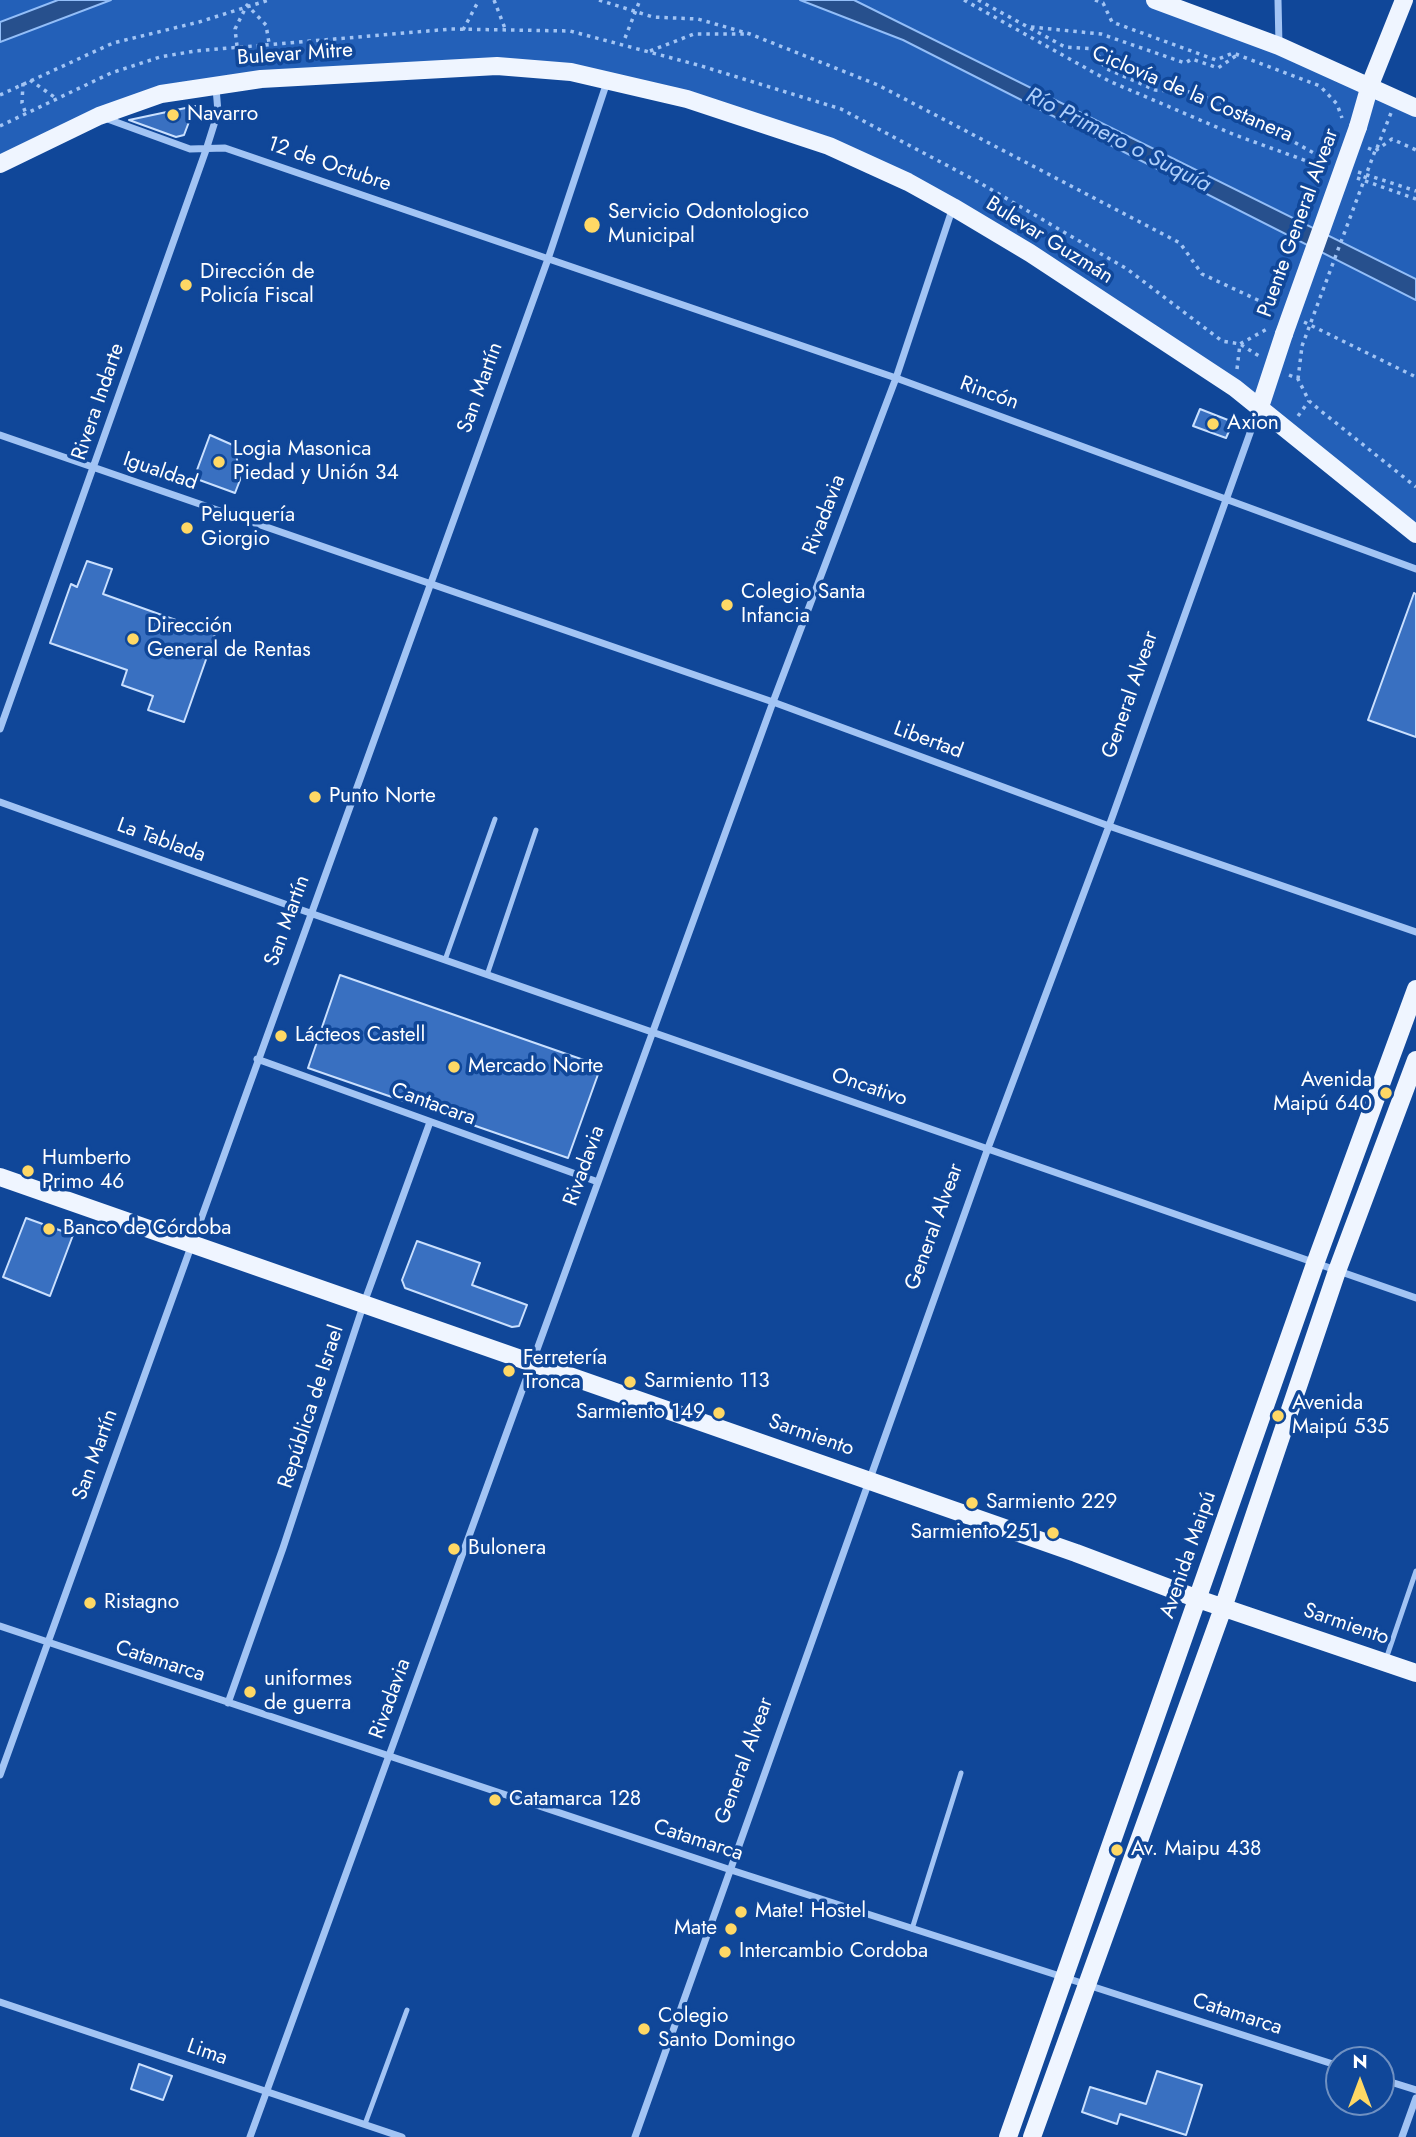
<!DOCTYPE html>
<html>
<head>
<meta charset="utf-8">
<style>
	body { margin:0 }
	#map { position:relative; width:1416px; height:2137px; overflow:hidden; background:#104799; font-family:Jost,sans-serif }
	canvas { display:block }
	.north { position:absolute; left:1325px; top:2046px; width:70px; height:70px; box-sizing:border-box; background:#104799; border:2px solid #7091c2; border-radius:50%; rotate:0deg; font-size:19px; font-weight:700; line-height:28px; text-align:center; color:#fff }
	.north::after { content:''; display:block; margin:auto; width:24px; height:32px; background:#ffd865; clip-path:polygon(50% 0,100% 100%,50% 72%,0 100%) }
</style>
</head>
<body>
<div id="map">
<canvas width="1416" height="2137"></canvas>
<div class="north">N</div>
</div>
<script>
const ctx = document.querySelector('canvas').getContext('2d');
ctx.lineJoin = 'round';
function fill(path, color) {
  ctx.fillStyle = color;
  ctx.fill(path, 'evenodd');
}
function shape(rows) {
  const path = new Path2D();
  for (const r of rows) {
    path.moveTo(r[0], r[1]);
    for (let i = 2; i < r.length; i += 2) path.lineTo(r[i], r[i + 1]);
  }
  return path;
}
function trace(path, color, width, dash) {
  ctx.strokeStyle = color;
  ctx.lineWidth = width;
  ctx.lineCap = dash ? 'butt' : 'round';
  ctx.setLineDash(dash || []);
  ctx.stroke(path);
}
function write(font, color, halo, rows, align = 'center') {
  ctx.font = font + ' Jost,sans-serif';
  ctx.lineWidth = 7;
  ctx.setLineDash([]);
  ctx.textBaseline = 'middle';
  ctx.strokeStyle = halo;
  ctx.fillStyle = color;
  for (const [text, x, y, turn = 0] of rows) {
    ctx.save();
    ctx.translate(x, y);
    ctx.rotate((+turn || 0) * Math.PI / 180);
    ctx.textAlign = isNaN(turn) ? turn : align;
    if (halo) ctx.strokeText(text, 0, 0);
    ctx.fillText(text, 0, 0);
    ctx.restore();
  }
}
fill(shape([
	[0,0,58,0,0,22],
	[111,0,800,0,879,29,1416,300,1416,534,1288,432,1030,253,783,128,539,69,185,89,0,164,0,42],
	[854,0,1155,0,1416,108,1416,279]
]), '#2360b8');
const water = shape([
	[58,0,111,0,0,42,0,22,58,0],
	[800,0,854,0,1416,279,1416,300,903,40,800,0]
]);
fill(water, '#27508d');
trace(water, '#93bef8', 2);
const building = shape([
	[195,106,184,135,176,137,129,120,195,106],
	[1200,409,1233,422,1226,438,1193,426,1200,409],
	[210,435,235,446,240,480,235,493,194,478,210,435],
	[87,561,112,569,103,594,215,634,184,722,148,710,153,696,122,685,127,670,50,643,71,584,77,587,87,561],
	[1414,593,1416,594,1416,737,1368,720,1414,593],
	[340,975,601,1066,568,1158,308,1068,340,975],
	[26,1218,73,1235,50,1296,3,1277,26,1218],
	[417,1241,480,1263,472,1285,527,1305,519,1326,512,1327,405,1288,402,1280,417,1241],
	[139,2064,172,2076,163,2100,131,2089,139,2064],
	[1157,2071,1202,2085,1186,2135,1120,2114,1117,2124,1082,2112,1090,2087,1146,2104,1157,2071]
]);
fill(building, '#3970c1');
trace(building, '#cae0fe', 2);
trace(shape([
	[494,0,506,31],
	[599,0,653,17,698,19,750,34,878,85,1180,243,1202,274,1275,308],
	[964,0,1109,81,1235,135,1326,168],
	[978,0,1065,47,1095,49,1105,68,1155,90,1190,92,1228,105,1328,161],
	[1095,0,1103,3,1112,22,1216,60,1233,53,1320,86,1337,104,1342,118],
	[1031,27,1101,34,1185,63,1192,59,1218,68,1237,55],
	[463,30,479,0],
	[237,46,235,29,247,5,266,25,269,43],
	[650,51,694,34,744,34],
	[30,80,57,99],
	[23,83,22,103,26,114],
	[0,95,113,43,199,22,269,0],
	[0,126,111,73,160,57,195,51,451,29,570,31,698,65,841,109,980,183,1127,269,1222,341,1240,344,1259,356],
	[1368,148,1375,151,1392,139,1416,150],
	[1377,148,1391,113],
	[1358,172,1416,191],
	[1357,178,1416,199],
	[1304,322,1416,377],
	[1237,369,1240,344,1267,329],
	[1289,375,1298,379,1309,401,1321,411,1416,487],
	[1298,379,1302,346],
	[1298,416,1309,401]
]), '#a2c4f4', 3.5, [3.5, 5]);
trace(shape([
	[445,960,495,819],
	[487,975,536,830],
	[1386,1659,1416,1571],
	[912,1929,961,1773],
	[365,2124,407,2010]
]), '#a2c4f4', 5);
trace(shape([
	[1278,0,1279,45],
	[102,117,190,149,225,148,896,378,1416,569],
	[0,435,773,702,1109,826,1416,932],
	[0,729,206,150,218,112,216,88],
	[0,802,310,913,1416,1298],
	[257,1059,598,1182],
	[0,1626,731,1870,1339,2066],
	[228,1703,283,1548,364,1303,430,1122],
	[0,1775,548,259,607,82],
	[0,2002,402,2137],
	[1381,2079,1416,2090],
	[250,2137,773,702,896,378,953,207],
	[635,2137,988,1148,1109,826,1259,408],
	[1402,2137,1416,2098]
]), '#a2c4f4', 7);
trace(shape([
	[1155,0,1279,46,1416,108],
	[1358,127,1370,85,1404,0],
	[0,164,99,116,161,94,261,79,497,66,571,72,687,99,829,146,908,182,953,207,1030,253,1235,388,1416,534],
	[1260,407,1284,334],
	[0,1177,1076,1553,1198,1599,1416,1673],
	[1008,2137,1315,1264,1416,989],
	[1032,2137,1223,1608,1337,1271,1416,1060]
]), '#eff5ff', 18);
trace(shape([
	[625,38,640,0],
	[1302,346,1375,151]
]), '#a2c4f4', 3.5, [3.5, 5]);
trace(shape([
	[1284,334,1358,127]
]), '#eff5ff', 18);
for (const [x, y, r, color] of [
	[173,115,7,"#ffd865"],
	[592,225,9,"#ffd865"],
	[186,285,7,"#ffd865"],
	[1213,424,7,"#ffd865"],
	[219,462,7,"#ffd865"],
	[187,528,7,"#ffd865"],
	[727,605,7,"#ffd865"],
	[133,639,7,"#ffd865"],
	[315,797,7,"#ffd865"],
	[281,1036,7,"#ffd865"],
	[454,1067,7,"#ffd865"],
	[1386,1093,7,"#ffd865"],
	[28,1171,7,"#ffd865"],
	[49,1229,7,"#ffd865"],
	[509,1371,7,"#ffd865"],
	[630,1382,7,"#ffd865"],
	[719,1413,7,"#ffd865"],
	[1278,1416,7,"#ffd865"],
	[972,1503,7,"#ffd865"],
	[1053,1533,7,"#ffd865"],
	[454,1549,7,"#ffd865"],
	[90,1603,7,"#ffd865"],
	[250,1692,7,"#ffd865"],
	[495,1800,7,"#ffd865"],
	[1117,1850,7,"#ffd865"],
	[741,1912,7,"#ffd865"],
	[731,1929,7,"#ffd865"],
	[725,1952,7,"#ffd865"],
	[644,2029,7,"#ffd865"]
]) {
  const dot = new Path2D();
  dot.arc(x, y, r, 0, 2 * Math.PI);
  ctx.fillStyle = color;
  ctx.fill(dot);
  trace(dot, '#104799', 2.5);
}
write('21px', '#fff', '#104799', [
	["Bulevar Mitre",295,55,-4],
	["Ciclovía de la Costanera",1192,95,23],
	["12 de Octubre",329,165,19],
	["Puente General Alvear",1299,223,-70],
	["Bulevar Guzmán",1049,241,32],
	["San Martín",481,388,-70],
	["Rincón",989,394,20],
	["Rivera Indarte",99,402,-71],
	["Igualdad",160,472,19],
	["Rivadavia",825,515,-69],
	["General Alvear",1131,695,-71],
	["Libertad",928,741,20],
	["La Tablada",161,841,20],
	["San Martín",288,921,-70],
	["Oncativo",869,1088,19],
	["Cantacara",433,1105,20],
	["Rivadavia",585,1166,-70],
	["General Alvear",935,1227,-70],
	["República de Israel",312,1407,-72],
	["Sarmiento",811,1436,19],
	["San Martín",96,1455,-70],
	["Avenida Maipú",1189,1555,-71],
	["Sarmiento",1346,1625,19],
	["Catamarca",160,1662,18],
	["Rivadavia",391,1699,-70],
	["General Alvear",745,1761,-70],
	["Catamarca",698,1841,18],
	["Catamarca",1237,2015,18],
	["Lima",207,2053,19]
]);
write('21px', '#fff', '#104799', [
	["Navarro",187,115],
	["Servicio Odontologico",608,213],
	["Municipal",608,237],
	["Dirección de",200,273],
	["Policía Fiscal",200,297],
	["Axion",1227,424],
	["Logia Masonica",233,450],
	["Piedad y Unión 34",233,474],
	["Peluquería",201,516],
	["Giorgio",201,540],
	["Colegio Santa",741,593],
	["Infancia",741,617],
	["Dirección",147,627],
	["General de Rentas",147,651],
	["Punto Norte",329,797],
	["Lácteos Castell",295,1036],
	["Mercado Norte",468,1067],
	["Avenida",1372,1081,"right"],
	["Maipú 640",1372,1105,"right"],
	["Humberto",42,1159],
	["Primo 46",42,1183],
	["Banco de Córdoba",63,1229],
	["Ferretería",523,1359],
	["Tronca",523,1383],
	["Sarmiento 113",644,1382],
	["Avenida",1292,1404],
	["Maipú 535",1292,1428],
	["Sarmiento 149",705,1413,"right"],
	["Sarmiento 229",986,1503],
	["Sarmiento 251",1039,1533,"right"],
	["Bulonera",468,1549],
	["Ristagno",104,1603],
	["uniformes",264,1680],
	["de guerra",264,1704],
	["Catamarca 128",509,1800],
	["Av. Maipu 438",1131,1850],
	["Mate! Hostel",755,1912],
	["Mate",717,1929,"right"],
	["Intercambio Cordoba",739,1952],
	["Colegio",658,2017],
	["Santo Domingo",658,2041]
], 'left');
write('italic 23px', '#aecffb', '#104799', [
	["Río Primero o Suquía",1118,141,27]
]);
</script>
</body>
</html>
